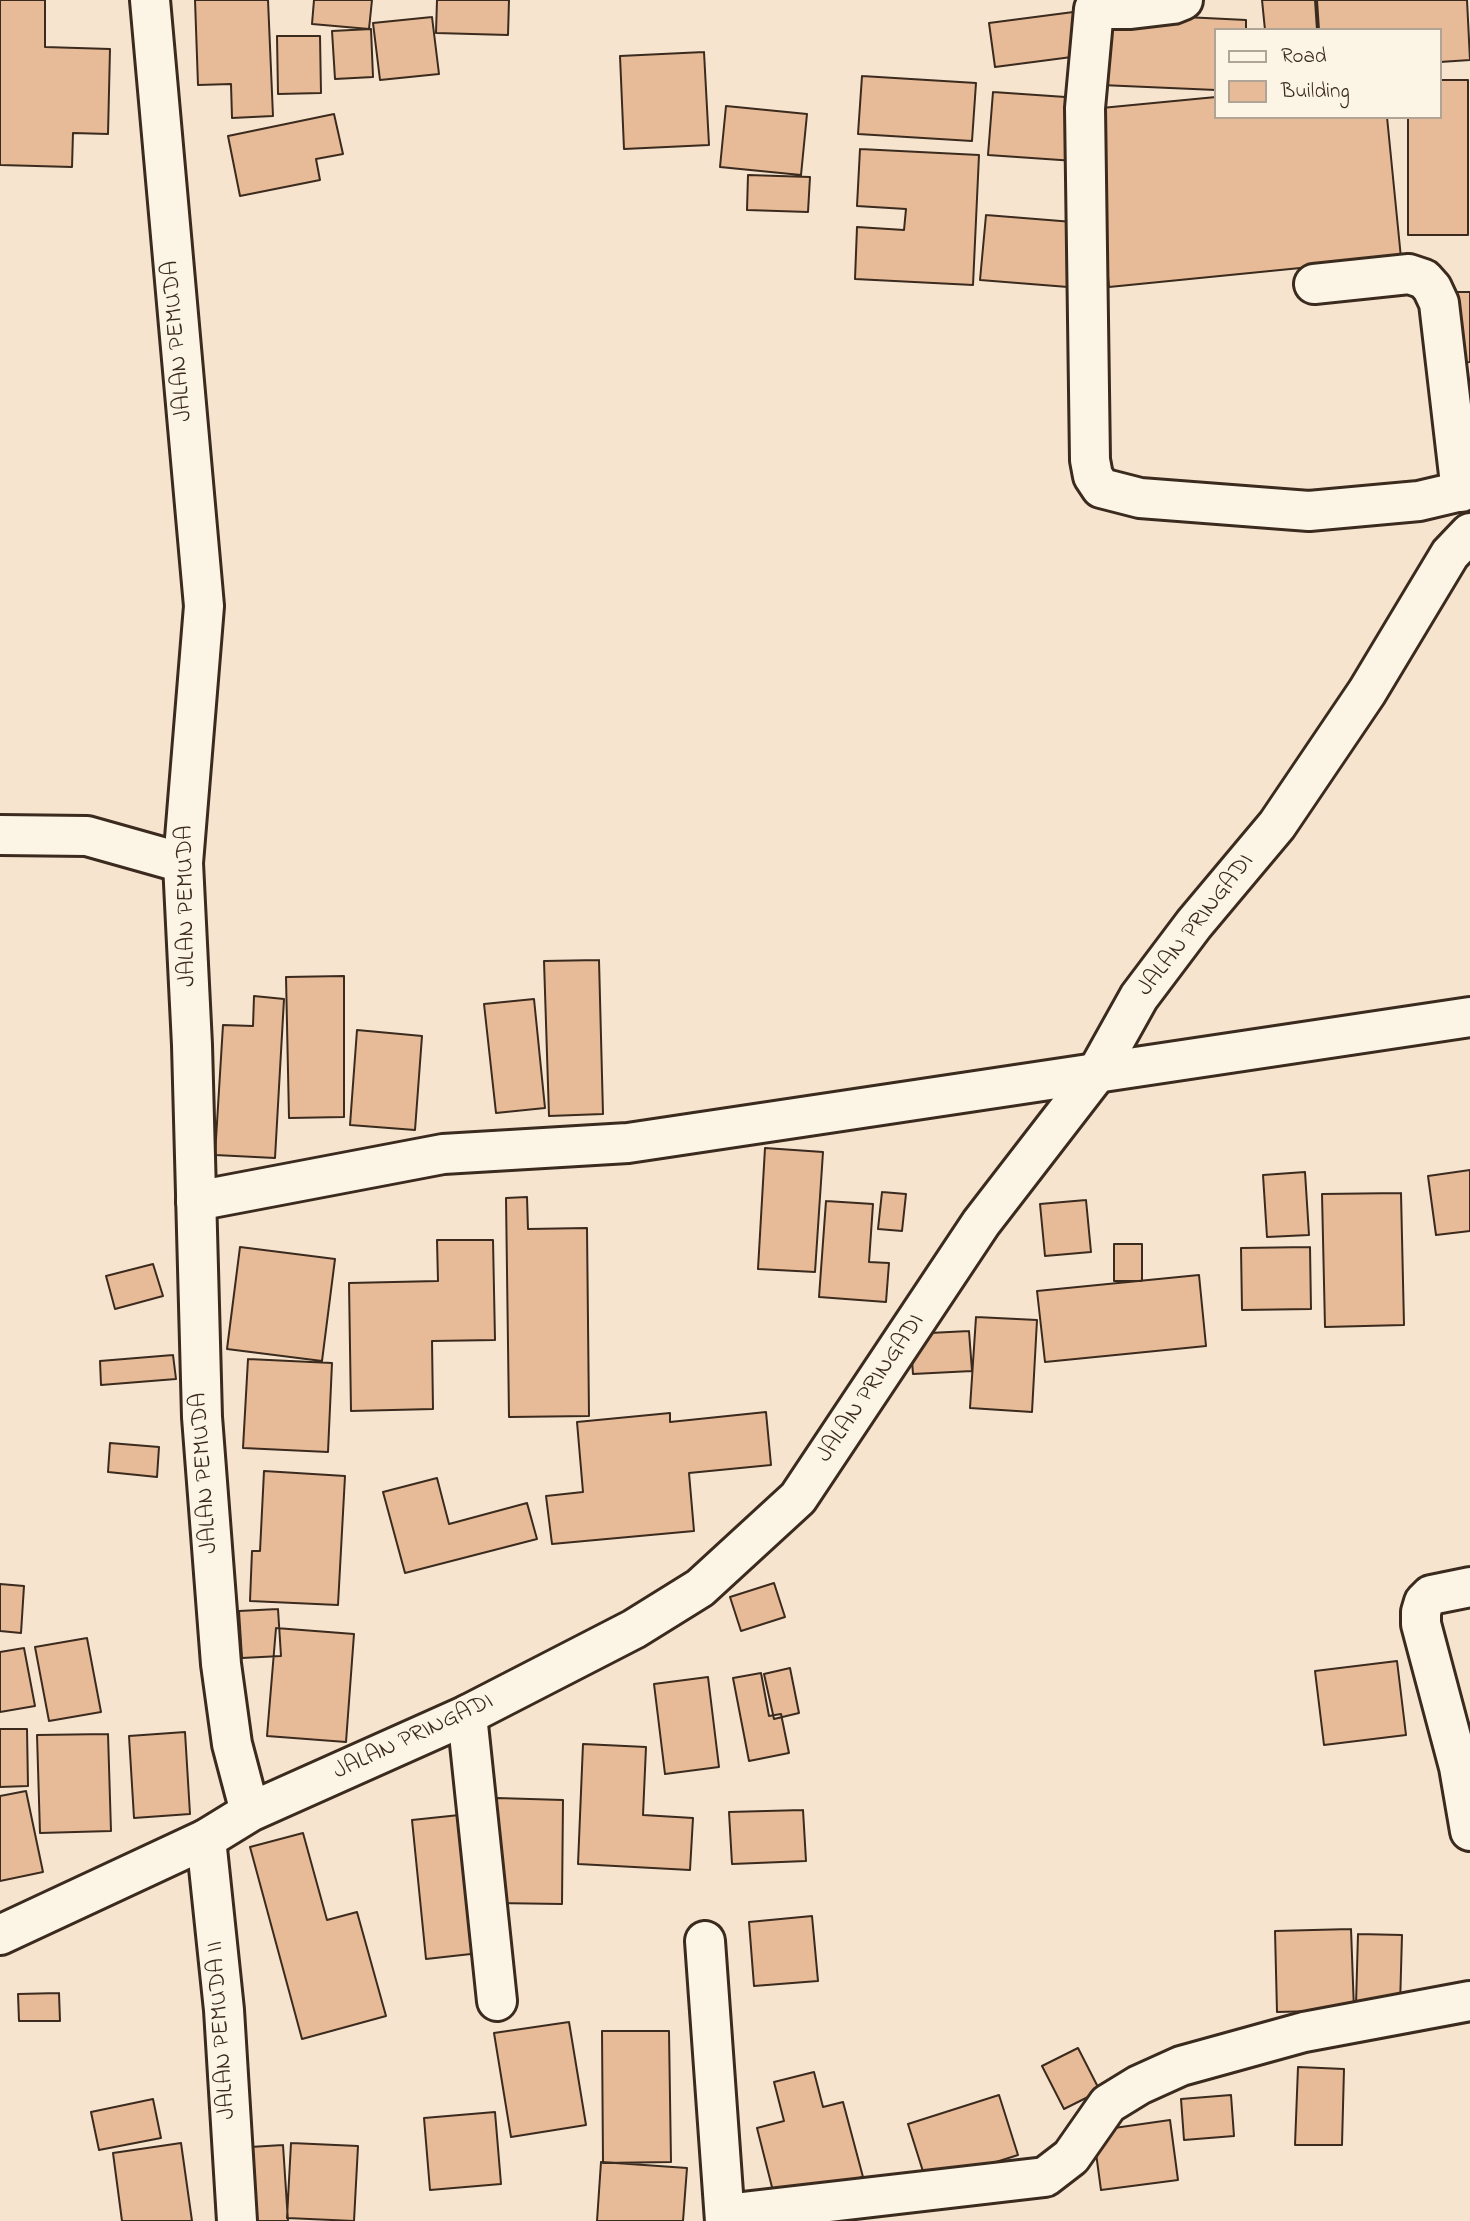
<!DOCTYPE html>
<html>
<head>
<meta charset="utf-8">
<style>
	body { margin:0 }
	#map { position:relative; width:1470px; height:2221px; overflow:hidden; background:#f6e4ce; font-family:"Indie Flower",sans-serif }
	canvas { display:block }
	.legend { position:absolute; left:1214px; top:28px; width:228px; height:91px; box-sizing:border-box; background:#fcf5e5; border:2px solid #afa495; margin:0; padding:9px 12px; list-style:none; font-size:21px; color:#3b2a1e }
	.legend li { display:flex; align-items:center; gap:14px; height:35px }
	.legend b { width:35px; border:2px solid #afa495 }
</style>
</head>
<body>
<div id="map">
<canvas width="1470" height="2221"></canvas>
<ul class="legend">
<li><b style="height:9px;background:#fcf5e5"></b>Road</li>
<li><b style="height:19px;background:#e7bb97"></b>Building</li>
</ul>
</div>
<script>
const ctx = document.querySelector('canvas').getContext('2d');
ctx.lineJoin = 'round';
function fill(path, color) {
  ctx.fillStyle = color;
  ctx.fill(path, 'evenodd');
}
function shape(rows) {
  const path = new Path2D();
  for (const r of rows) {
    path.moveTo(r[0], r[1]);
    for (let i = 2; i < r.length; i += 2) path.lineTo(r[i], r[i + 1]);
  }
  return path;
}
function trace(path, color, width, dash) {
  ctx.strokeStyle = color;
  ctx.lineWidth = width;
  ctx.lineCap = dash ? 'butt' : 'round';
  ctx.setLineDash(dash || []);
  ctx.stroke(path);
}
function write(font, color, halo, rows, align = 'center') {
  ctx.font = font + ' "Indie Flower",sans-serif';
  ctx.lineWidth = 5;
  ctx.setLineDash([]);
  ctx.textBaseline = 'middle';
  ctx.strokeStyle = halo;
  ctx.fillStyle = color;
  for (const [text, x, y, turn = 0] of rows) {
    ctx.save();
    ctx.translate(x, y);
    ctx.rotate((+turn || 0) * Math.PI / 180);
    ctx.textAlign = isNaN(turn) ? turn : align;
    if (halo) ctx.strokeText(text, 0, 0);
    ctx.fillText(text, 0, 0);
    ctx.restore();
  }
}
const building = shape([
	[0,0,45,0,45,47,110,49,108,134,73,133,72,167,0,165,0,0],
	[195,0,268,0,273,116,232,118,231,84,198,85,195,0],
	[314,0,372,0,369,29,312,24,314,0],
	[437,0,509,0,508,35,436,33,437,0],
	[1262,0,1315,0,1317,30,1265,30,1262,0],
	[1317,0,1467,0,1470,60,1440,62,1440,30,1319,30,1317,0],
	[1081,11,1087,55,995,67,989,23,1081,11],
	[1104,13,1246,20,1246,30,1216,30,1216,90,1101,85,1104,13],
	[432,17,439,74,380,80,373,23,432,17],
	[371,29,373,77,335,79,332,31,371,29],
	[277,36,320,36,321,93,278,94,277,36],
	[704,52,709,145,624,149,620,56,704,52],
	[862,76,976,83,972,141,858,134,862,76],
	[1440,80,1468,80,1468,235,1408,235,1408,117,1440,117,1440,80],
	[993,92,1080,98,1075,161,988,155,993,92],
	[1216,97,1216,117,1387,117,1401,258,1109,287,1091,109,1216,97],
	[726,106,807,114,801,175,720,167,726,106],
	[334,114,343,154,316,159,320,180,240,196,228,136,334,114],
	[860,149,979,155,973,285,855,279,857,227,904,230,906,209,857,206,860,149],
	[748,175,810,177,808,212,747,210,748,175],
	[986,215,1073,222,1068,287,980,280,986,215],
	[1455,292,1470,292,1470,362,1459,363,1455,292],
	[599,960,603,1114,549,1116,544,961,599,960],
	[344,976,344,1117,289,1118,286,977,344,976],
	[254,996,284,999,275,1158,215,1155,223,1025,253,1026,254,996],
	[534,999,545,1108,496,1113,484,1004,534,999],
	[357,1030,422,1036,415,1130,350,1125,357,1030],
	[765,1148,823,1152,815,1272,758,1269,765,1148],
	[1470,1170,1470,1231,1436,1235,1428,1176,1470,1170],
	[1305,1172,1309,1235,1267,1237,1263,1175,1305,1172],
	[882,1192,906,1194,902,1231,878,1229,882,1192],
	[1401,1193,1404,1325,1325,1327,1322,1194,1401,1193],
	[527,1197,528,1229,587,1228,589,1416,509,1417,506,1198,527,1197],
	[1086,1200,1091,1252,1045,1256,1040,1204,1086,1200],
	[826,1201,873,1204,869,1262,889,1263,886,1302,819,1297,826,1201],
	[437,1240,493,1240,495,1340,432,1341,433,1409,351,1411,349,1283,438,1281,437,1240],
	[1114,1244,1142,1244,1142,1281,1114,1281,1114,1244],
	[240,1247,335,1259,322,1361,227,1349,240,1247],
	[1310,1247,1311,1309,1242,1310,1241,1248,1310,1247],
	[153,1264,163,1296,115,1309,106,1276,153,1264],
	[1199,1275,1206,1346,1045,1362,1037,1291,1199,1275],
	[976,1317,1037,1320,1032,1412,970,1408,976,1317],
	[969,1331,972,1371,913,1374,910,1334,969,1331],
	[173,1355,176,1379,101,1385,100,1361,173,1355],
	[248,1359,332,1363,328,1452,243,1448,248,1359],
	[766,1412,771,1465,689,1473,694,1531,552,1544,546,1496,583,1492,577,1422,670,1413,670,1422,766,1412],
	[110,1443,159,1447,157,1477,108,1472,110,1443],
	[264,1471,345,1476,338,1605,250,1601,252,1551,260,1551,264,1471],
	[437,1478,449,1524,527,1503,537,1539,405,1573,383,1492,437,1478],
	[774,1583,785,1617,741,1631,730,1597,774,1583],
	[0,1584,24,1586,21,1633,0,1631,0,1584],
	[278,1609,281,1656,242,1658,239,1611,278,1609],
	[276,1628,354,1634,346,1742,267,1736,276,1628],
	[87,1638,101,1712,49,1721,35,1647,87,1638],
	[24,1648,35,1706,0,1712,0,1652,24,1648],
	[1397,1661,1406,1735,1324,1745,1315,1671,1397,1661],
	[790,1668,799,1713,774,1719,764,1674,790,1668],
	[761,1673,769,1716,781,1714,789,1753,749,1761,733,1678,761,1673],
	[708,1677,719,1767,665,1774,654,1684,708,1677],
	[0,1729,27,1729,28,1786,0,1787,0,1729],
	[185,1732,190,1814,134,1818,129,1736,185,1732],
	[108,1734,111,1831,40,1833,37,1735,108,1734],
	[583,1744,646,1747,643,1815,693,1818,690,1870,578,1864,583,1744],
	[26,1791,43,1872,0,1881,0,1796,26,1791],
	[497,1798,563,1800,562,1904,495,1903,497,1798],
	[803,1810,806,1861,732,1864,729,1812,803,1810],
	[469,1814,480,1953,426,1959,412,1820,469,1814],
	[303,1833,327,1920,357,1912,386,2016,302,2039,250,1847,303,1833],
	[812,1916,818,1981,754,1986,749,1922,812,1916],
	[1351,1929,1354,2010,1277,2012,1275,1931,1351,1929],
	[1358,1934,1402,1935,1400,2006,1356,2005,1358,1934],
	[59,1993,60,2021,19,2021,18,1994,59,1993],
	[569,2022,586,2125,511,2137,494,2033,569,2022],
	[602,2031,669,2031,671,2162,603,2163,602,2031],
	[1078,2048,1100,2091,1064,2109,1042,2066,1078,2048],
	[1298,2067,1344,2069,1342,2145,1295,2145,1298,2067],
	[814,2072,823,2107,843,2102,863,2177,775,2199,757,2128,784,2121,774,2082,814,2072],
	[999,2095,1018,2155,927,2184,908,2124,999,2095],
	[1231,2095,1234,2136,1184,2140,1181,2099,1231,2095],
	[153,2099,161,2138,99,2150,91,2112,153,2099],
	[495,2112,501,2184,430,2190,424,2118,495,2112],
	[1170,2120,1178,2180,1101,2190,1093,2131,1170,2120],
	[181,2143,192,2221,122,2221,113,2153,181,2143],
	[291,2143,358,2146,354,2221,287,2218,291,2143],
	[283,2145,288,2221,255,2221,250,2147,283,2145],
	[601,2162,687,2168,683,2221,597,2221,601,2162]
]);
fill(building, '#e7bb97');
trace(building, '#3b2a1e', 2);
const street = shape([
	[1183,0,1173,4,1131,9,1094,9,1085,108,1090,460,1093,476,1101,488,1140,498,1309,511,1419,501,1470,489],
	[1314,284,1409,274,1424,279,1432,288,1439,303,1461,492],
	[0,835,87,836,183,863],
	[196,1201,443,1154,628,1143,1470,1017],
	[1470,1587,1431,1595,1424,1602,1421,1612,1421,1624,1459,1767,1470,1831],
	[467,1715,497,2001],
	[206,1839,224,2010,237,2221],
	[705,1941,725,2221],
	[725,2214,1045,2177,1071,2157,1108,2104,1139,2085,1181,2066,1304,2032,1470,2001]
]);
const secondary = shape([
	[150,0,204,606,183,863,192,1045,202,1417,221,1664,232,1744,250,1812],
	[0,1935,206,1839,250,1812,467,1715,634,1629,700,1588,798,1498,981,1223,1096,1074,1139,997,1194,924,1277,825,1367,692,1450,554,1470,533]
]);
trace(street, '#3b2a1e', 44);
trace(secondary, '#3b2a1e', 44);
trace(street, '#fcf5e5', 38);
trace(secondary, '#fcf5e5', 38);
write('24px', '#3b2a1e', '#fcf5e5', [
	["JALAN PEMUDA",179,341,-95],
	["JALAN PEMUDA",188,906,-91],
	["JALAN PRINGADI",1197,926,-52],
	["JALAN PRINGADI",872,1389,-56],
	["JALAN PEMUDA",206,1473,-94],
	["JALAN PRINGADI",414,1738,-25],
	["JALAN PEMUDA II",223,2030,-94]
]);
</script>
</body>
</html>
